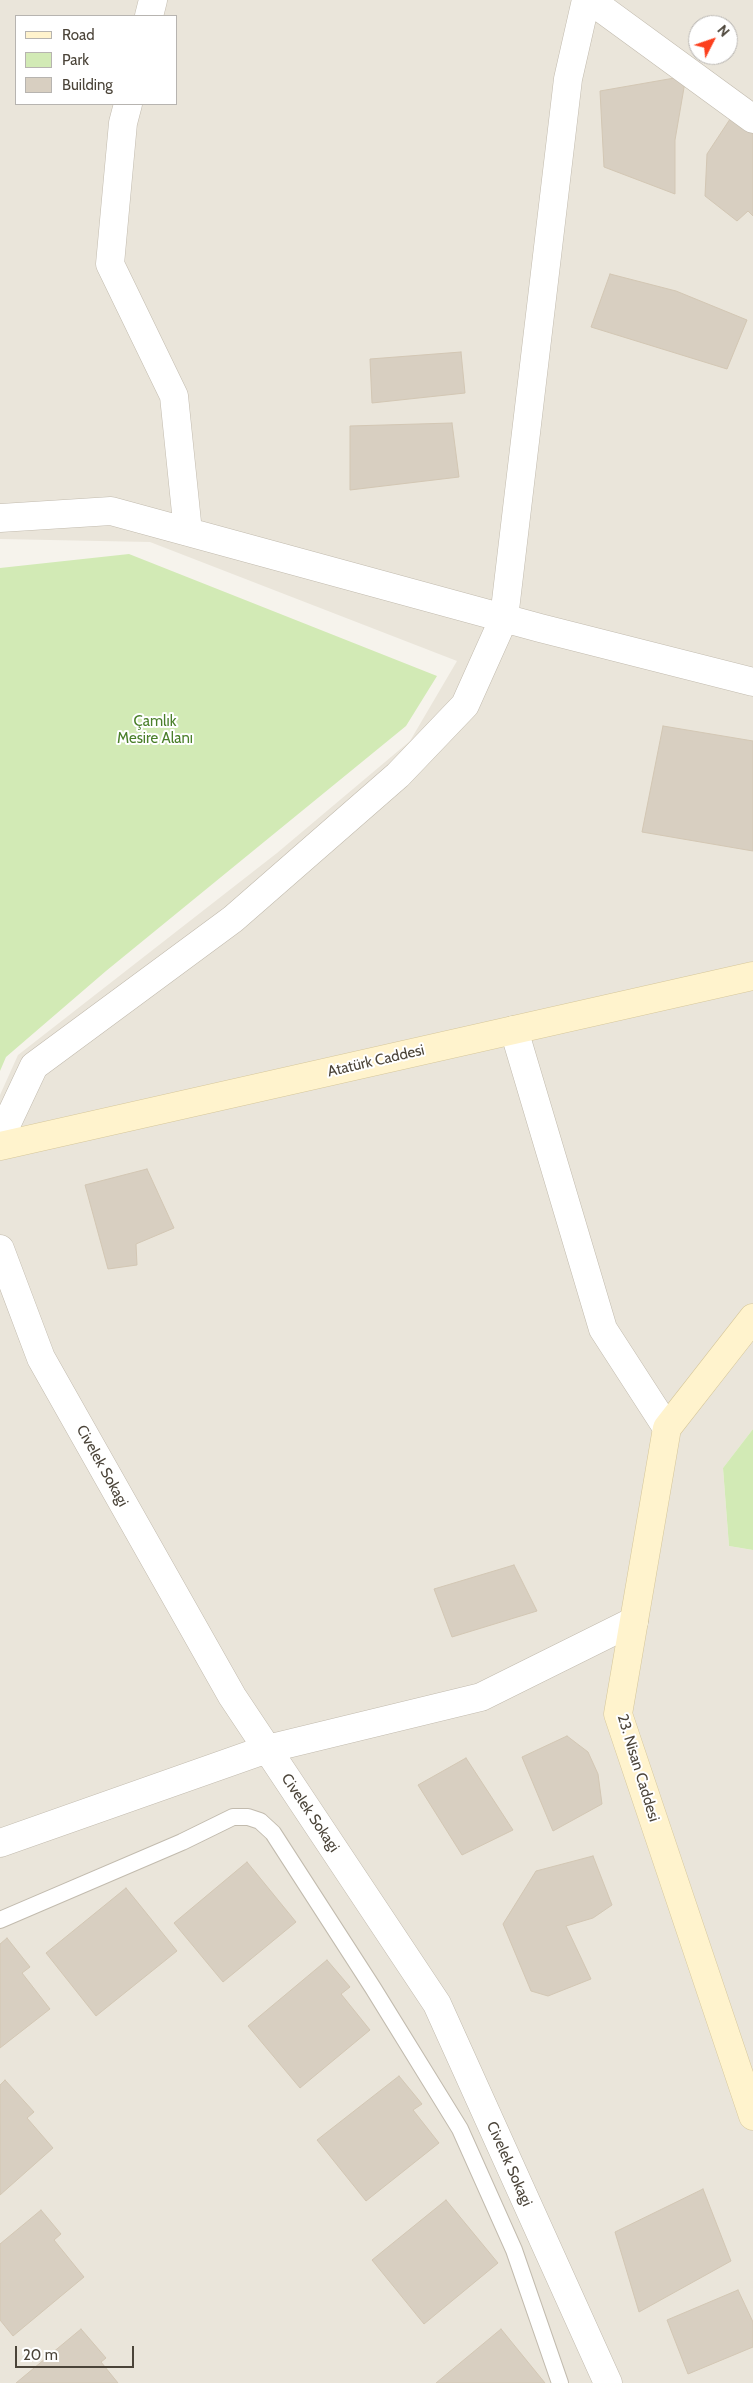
<!DOCTYPE html>
<html>
<head>
<meta charset="utf-8">
<style>
	body { margin:0 }
	#map { position:relative; width:753px; height:2383px; overflow:hidden; background:#f6f3ec; font-family:Cabin,sans-serif }
	canvas { display:block }
	.legend { position:absolute; left:15px; top:15px; width:162px; height:90px; box-sizing:border-box; background:#fff; border:1px solid #b7b4b0; margin:0; padding:6px 9px; list-style:none; font-size:15px; color:#4b4439 }
	.legend li { display:flex; align-items:center; gap:10px; height:25px }
	.legend b { width:25px; border:1px solid #b7b4b0 }
	.north { position:absolute; left:688px; top:15px; width:50px; height:50px; box-sizing:border-box; background:#fff; border:1px solid #b7b4b0; border-radius:50%; rotate:49deg; font-size:14px; font-weight:700; line-height:20px; text-align:center; color:#4b4439 }
	.north::after { content:''; display:block; margin:auto; width:18px; height:22px; background:#fc3f1d; clip-path:polygon(50% 0,100% 100%,50% 72%,0 100%) }
	.scale { position:absolute; left:15px; top:2346px; width:119px; height:22px; box-sizing:border-box; border:2px solid #4b4439; border-top:0; padding-left:6px; font-size:15px; line-height:18px; white-space:nowrap; color:#4b4439; -webkit-text-stroke:4px #fff; paint-order:stroke }
</style>
</head>
<body>
<div id="map">
<canvas width="753" height="2383"></canvas>
<ul class="legend">
<li><b style="height:6px;background:#fff3cd"></b>Road</li>
<li><b style="height:14px;background:#d2eab5"></b>Park</li>
<li><b style="height:14px;background:#d8cfc1"></b>Building</li>
</ul>
<div class="north">N</div>
<div class="scale">20 m</div>
</div>
<script>
const ctx = document.querySelector('canvas').getContext('2d');
ctx.lineJoin = 'round';
function fill(path, color) {
  ctx.fillStyle = color;
  ctx.fill(path, 'evenodd');
}
function shape(rows) {
  const path = new Path2D();
  for (const r of rows) {
    path.moveTo(r[0], r[1]);
    for (let i = 2; i < r.length; i += 2) path.lineTo(r[i], r[i + 1]);
  }
  return path;
}
function trace(path, color, width, dash) {
  ctx.strokeStyle = color;
  ctx.lineWidth = width;
  ctx.lineCap = dash ? 'butt' : 'round';
  ctx.setLineDash(dash || []);
  ctx.stroke(path);
}
function write(font, color, halo, rows, align = 'center') {
  ctx.font = font + ' Cabin,sans-serif';
  ctx.lineWidth = 4;
  ctx.setLineDash([]);
  ctx.textBaseline = 'middle';
  ctx.strokeStyle = halo;
  ctx.fillStyle = color;
  for (const [text, x, y, turn = 0] of rows) {
    ctx.save();
    ctx.translate(x, y);
    ctx.rotate((+turn || 0) * Math.PI / 180);
    ctx.textAlign = isNaN(turn) ? turn : align;
    if (halo) ctx.strokeText(text, 0, 0);
    ctx.fillText(text, 0, 0);
    ctx.restore();
  }
}
fill(shape([
	[0,0,753,0,753,1429,723,1468,729,1546,753,1550,753,2383,0,2383,0,1095,18,1055,277,853,410,741,457,661,150,542,0,539],
	[16,16,176,16,176,104,16,104],
	[698,25,728,25,728,55,698,55]
]), '#eae5da');
fill(shape([
	[129,554,437,676,406,726,106,971,6,1057,0,1071,0,568],
	[753,1429,753,1550,729,1546,723,1468]
]), '#d2eab5');
const building = shape([
	[686,76,675,140,675,194,604,167,600,91,686,76],
	[734,113,753,128,753,216,748,211,737,221,705,196,707,154,734,113],
	[610,274,676,291,747,320,727,369,591,327,610,274],
	[461,352,465,393,372,403,370,359,461,352],
	[452,423,459,477,350,490,350,426,452,423],
	[663,726,753,741,753,851,642,832,663,726],
	[147,1169,174,1228,136,1244,137,1265,108,1269,85,1185,147,1169],
	[514,1565,537,1611,452,1637,434,1589,514,1565],
	[567,1736,588,1752,598,1774,602,1804,553,1831,522,1757,567,1736],
	[466,1758,513,1830,462,1855,418,1785,466,1758],
	[593,1856,612,1905,593,1918,566,1926,591,1979,548,1996,531,1991,503,1924,536,1871,593,1856],
	[247,1862,296,1922,223,1982,174,1923,247,1862],
	[126,1888,177,1951,96,2016,46,1953,126,1888],
	[7,1938,30,1967,22,1973,50,2009,0,2048,0,1944,7,1938],
	[327,1960,350,1987,341,1994,370,2030,300,2088,248,2026,327,1960],
	[399,2076,422,2104,413,2110,439,2143,366,2201,317,2140,399,2076],
	[5,2080,34,2112,27,2118,53,2148,0,2195,0,2085,5,2080],
	[703,2189,731,2261,639,2312,615,2232,703,2189],
	[446,2200,498,2263,424,2324,372,2260,446,2200],
	[41,2210,61,2234,54,2240,84,2277,13,2336,0,2320,0,2244,41,2210],
	[738,2290,753,2322,753,2347,688,2374,667,2320,738,2290],
	[81,2329,106,2358,101,2362,118,2383,16,2383,81,2329],
	[501,2329,545,2383,436,2383,501,2329]
]);
fill(building, '#d8cfc1');
trace(building, '#d3c7b4', 1);
const lane = shape([
	[0,1920,182,1842,233,1817,248,1817,260,1821,273,1833,373,1988,460,2129,514,2250,560,2383]
]);
const street = shape([
	[590,0,753,119],
	[149,16,153,0],
	[128,104,123,123,110,264,174,396,188,532],
	[0,518,111,511,540,628,753,682],
	[514,1030,603,1329,667,1428],
	[0,1138,34,1066,233,919,398,775,465,705,504,618,568,79,586,0],
	[0,1249,41,1358,232,1696,437,2004,608,2383],
	[0,1843,267,1749,481,1697,634,1621]
]);
const secondary = shape([
	[0,1146,753,976],
	[753,1318,667,1428,618,1714,753,2116]
]);
trace(lane, '#c2bbae', 18);
trace(street, '#c2bbae', 29);
trace(secondary, '#d6c79b', 29);
trace(lane, '#fff', 16);
trace(street, '#fff', 28);
trace(secondary, '#fff3cd', 28);
write('15px', '#4a7f2a', '#fff', [
	["Çamlık",155,722],
	["Mesire Alanı",155,739]
]);
write('15px', '#4b4439', '#fff', [
	["Atatürk Caddesi",376,1061,-13],
	["Civelek Sokagi",102,1466,61],
	["23. Nisan Caddesi",638,1768,73],
	["Civelek Sokagi",310,1813,56],
	["Civelek Sokagi",509,2164,66]
]);
</script>
</body>
</html>
